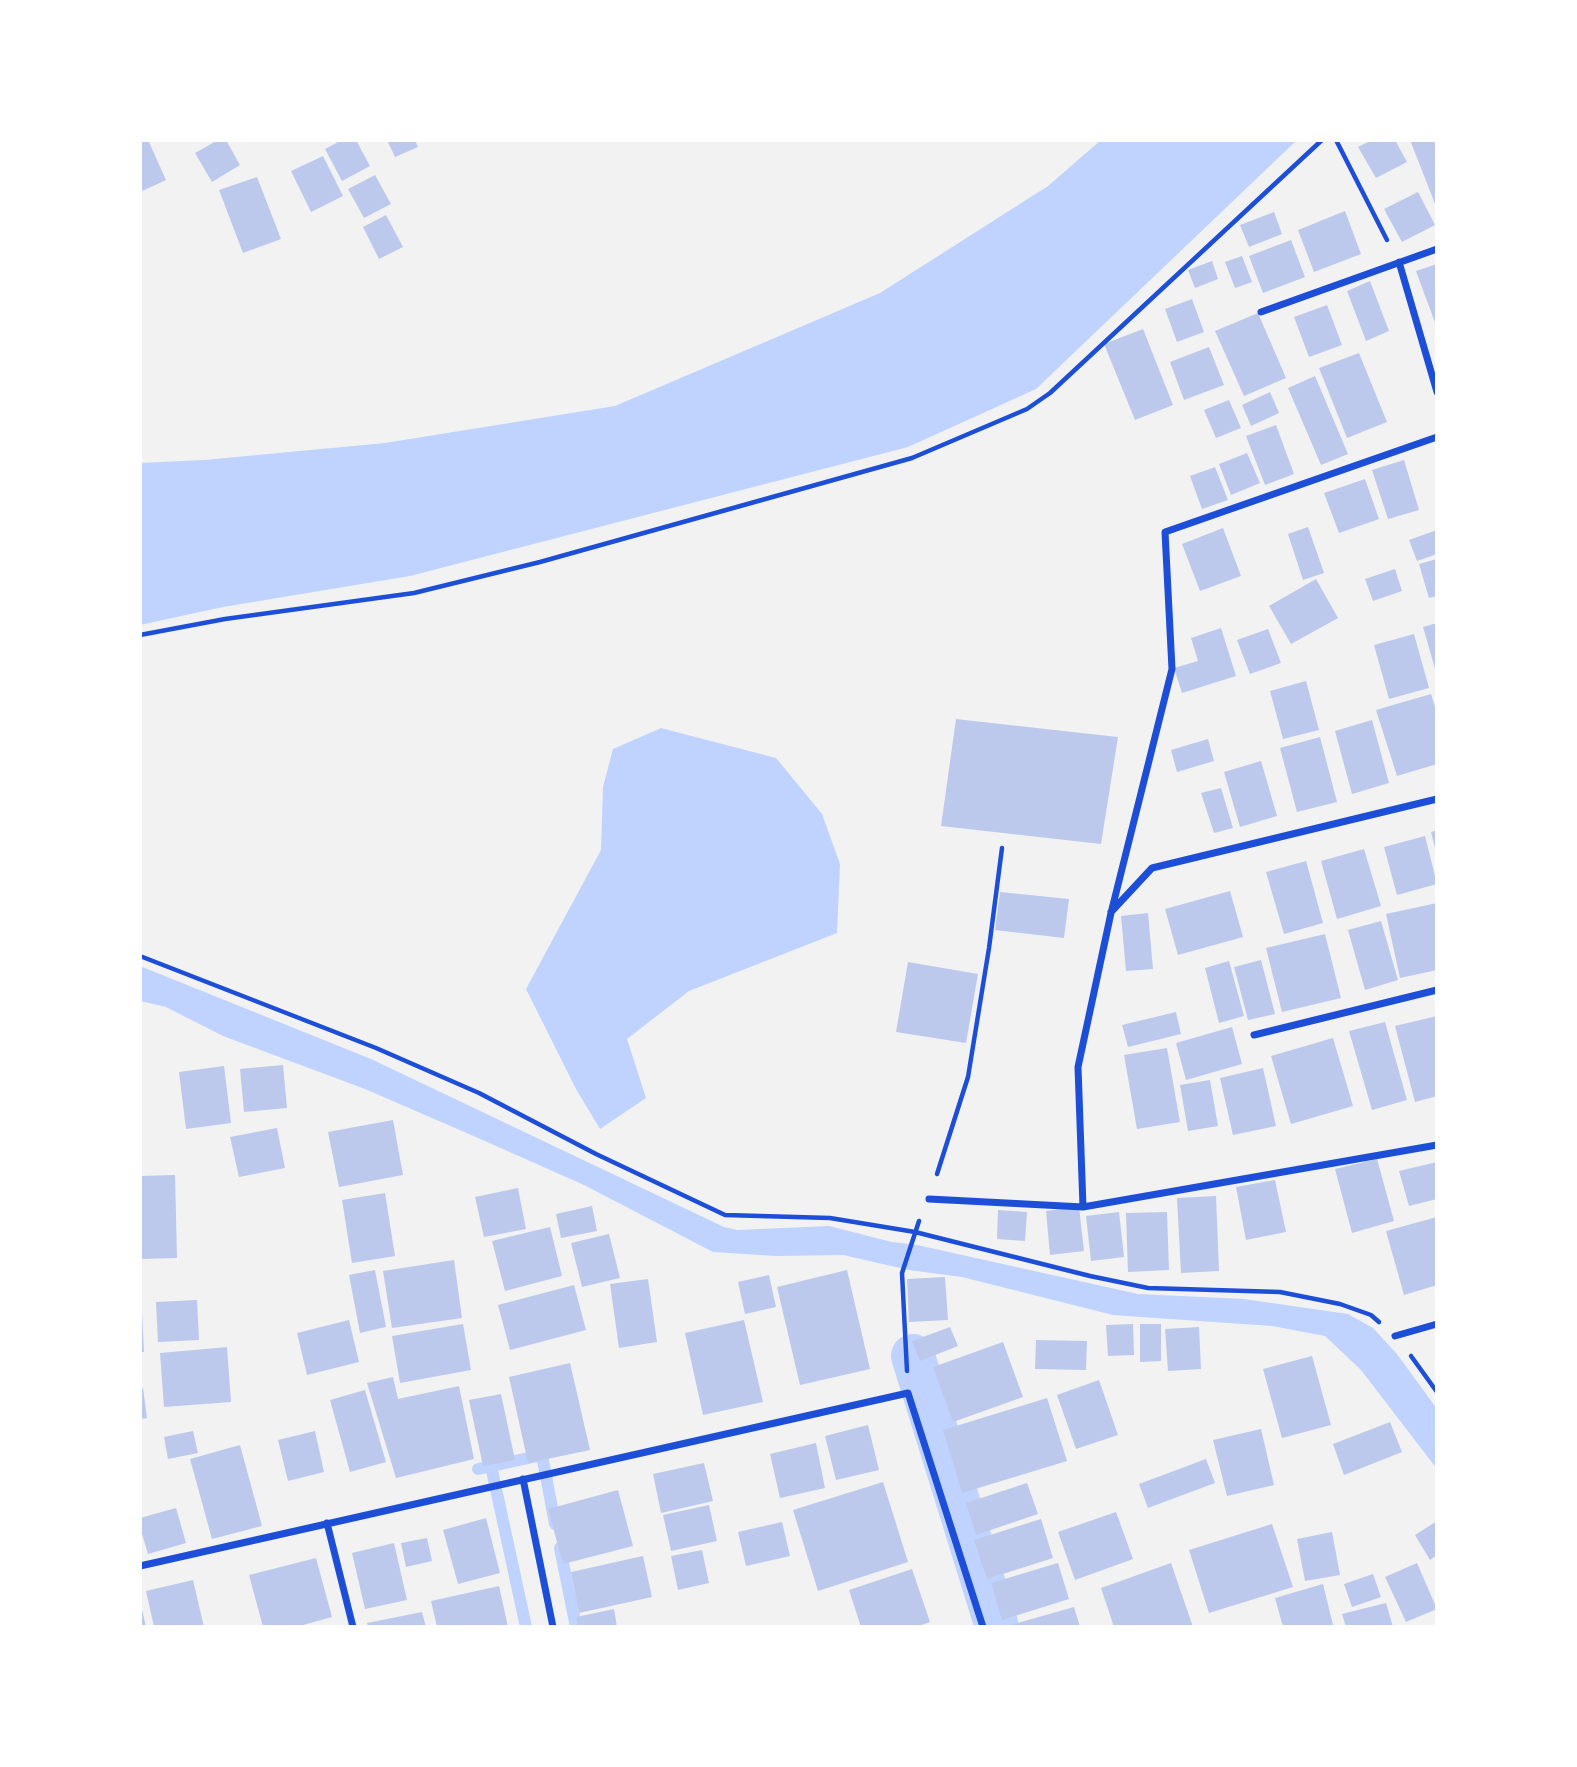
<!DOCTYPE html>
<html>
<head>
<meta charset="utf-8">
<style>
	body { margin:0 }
	#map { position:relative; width:1577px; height:1767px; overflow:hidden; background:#f2f2f2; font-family:"Sofia Sans Condensed",sans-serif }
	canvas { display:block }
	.frame { position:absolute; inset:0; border:142px solid #fff; pointer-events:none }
</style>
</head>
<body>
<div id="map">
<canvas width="1577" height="1767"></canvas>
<div class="frame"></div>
</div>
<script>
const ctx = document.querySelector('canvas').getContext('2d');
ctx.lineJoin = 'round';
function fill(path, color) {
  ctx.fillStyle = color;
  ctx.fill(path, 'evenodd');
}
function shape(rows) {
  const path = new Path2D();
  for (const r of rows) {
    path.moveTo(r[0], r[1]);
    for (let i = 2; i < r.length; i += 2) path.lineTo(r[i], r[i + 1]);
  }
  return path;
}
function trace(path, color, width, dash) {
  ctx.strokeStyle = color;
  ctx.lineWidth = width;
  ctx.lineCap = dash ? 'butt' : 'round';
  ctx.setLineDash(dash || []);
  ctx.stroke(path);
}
fill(shape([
	[1101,140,1297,140,1036,389,908,447,410,576,223,607,140,625,140,463,204,460,385,443,615,406,880,293,1048,186],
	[661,728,776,758,822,814,840,864,837,933,689,991,627,1039,646,1098,600,1129,576,1089,526,989,601,850,603,787,613,749],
	[140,966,371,1059,724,1227,737,1230,829,1226,892,1242,917,1245,1138,1294,1244,1299,1348,1314,1373,1328,1397,1354,1437,1409,1437,1469,1361,1370,1325,1336,1272,1326,1113,1315,962,1277,909,1270,843,1255,776,1256,713,1252,584,1185,469,1134,365,1089,223,1036,166,1007,140,1001]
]), '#bfd3fe');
trace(shape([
	[491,1466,526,1627],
	[478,1469,542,1455,555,1524],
	[560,1548,576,1627]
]), '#bfd3fe', 12);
trace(shape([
	[913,1356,997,1627]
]), '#bfd3fe', 44);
fill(shape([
	[148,140,166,180,140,192,140,142],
	[218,140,226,140,240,165,212,182,195,153],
	[342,140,356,140,370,166,342,181,325,149],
	[387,140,415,140,418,147,395,157],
	[1372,140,1395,140,1407,162,1376,178,1358,147],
	[1410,140,1437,140,1437,209],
	[323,156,343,196,311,212,291,171],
	[375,175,391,204,364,218,348,189],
	[257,177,281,239,243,253,219,190],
	[1418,192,1435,225,1402,242,1384,209],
	[1345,211,1361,254,1314,272,1298,230],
	[1274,212,1282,234,1249,247,1240,225],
	[386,215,403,247,379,259,363,227],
	[1291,240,1305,277,1263,293,1249,256],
	[1242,256,1252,282,1235,288,1225,262],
	[1212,261,1218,279,1195,288,1188,270],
	[1437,264,1437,328,1416,271],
	[1370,281,1389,331,1366,341,1347,291],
	[1192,299,1204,332,1177,342,1165,309],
	[1327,305,1342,345,1309,357,1294,317],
	[1258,313,1286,378,1244,396,1215,331],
	[1143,329,1173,405,1135,420,1104,344],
	[1209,347,1224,385,1184,400,1170,362],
	[1359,353,1387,422,1347,438,1319,368],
	[1315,376,1348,454,1321,465,1288,388],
	[1270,392,1279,413,1251,426,1242,405],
	[1229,400,1241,428,1216,438,1204,410],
	[1276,425,1294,474,1265,485,1246,436],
	[1247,453,1260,483,1231,495,1219,464],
	[1404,460,1419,510,1388,519,1372,470],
	[1215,467,1228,500,1202,509,1190,476],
	[1365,479,1379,519,1339,533,1324,493],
	[1308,527,1324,573,1303,580,1288,534],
	[1223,528,1241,576,1200,591,1182,544],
	[1437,530,1437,554,1417,561,1409,540],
	[1437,559,1437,596,1429,598,1419,564],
	[1395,569,1402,591,1373,601,1365,579],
	[1316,579,1338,618,1291,644,1269,606],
	[1437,623,1437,672,1436,672,1423,627],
	[1221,628,1236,676,1182,693,1174,668,1198,661,1191,638],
	[1268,629,1281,663,1250,674,1237,640],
	[1414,634,1429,688,1389,699,1374,645],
	[1306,681,1319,730,1283,739,1270,691],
	[1431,694,1437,713,1437,764,1397,776,1376,710],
	[956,719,1118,737,1101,844,941,826],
	[1372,720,1389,783,1352,794,1335,731],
	[1320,737,1337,802,1297,812,1280,748],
	[1208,739,1214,761,1177,772,1171,750],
	[1261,761,1277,816,1240,827,1224,772],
	[1221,788,1233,828,1214,833,1201,793],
	[1437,830,1437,852,1436,852,1431,832],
	[1425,836,1437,884,1397,895,1384,847],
	[1364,849,1381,906,1337,919,1321,861],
	[1306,861,1323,923,1284,934,1266,872],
	[1230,891,1243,937,1178,955,1165,909],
	[1000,892,1069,899,1064,938,995,930],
	[1437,903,1437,970,1400,978,1386,914],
	[1148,913,1153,969,1126,971,1121,916],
	[1381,921,1398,980,1365,990,1348,930],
	[1325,934,1341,998,1282,1012,1266,948],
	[1261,960,1275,1014,1248,1020,1234,967],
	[1229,961,1244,1016,1219,1023,1205,968],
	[908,962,978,974,966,1043,896,1032],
	[1176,1012,1181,1034,1128,1047,1122,1025],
	[1437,1016,1437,1096,1415,1102,1395,1026],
	[1385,1022,1407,1100,1372,1110,1349,1031],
	[1232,1027,1242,1064,1186,1080,1176,1043],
	[1333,1038,1353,1106,1291,1124,1271,1056],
	[1167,1048,1180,1122,1137,1129,1124,1055],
	[283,1065,287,1108,244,1112,240,1069],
	[224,1066,231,1123,186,1129,179,1072],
	[1263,1068,1276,1126,1233,1135,1220,1078],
	[1210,1080,1218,1126,1188,1131,1180,1085],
	[393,1120,403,1175,339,1187,328,1132],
	[277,1128,285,1168,239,1177,230,1137],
	[1377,1159,1394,1221,1352,1233,1335,1169],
	[1437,1162,1437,1199,1409,1206,1399,1171],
	[175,1175,177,1258,140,1259,140,1176],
	[1275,1180,1286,1232,1246,1240,1236,1187],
	[518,1188,526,1229,484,1237,475,1197],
	[385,1193,395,1256,352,1263,342,1200],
	[1216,1196,1219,1271,1181,1273,1177,1198],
	[592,1206,597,1231,561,1238,556,1214],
	[1079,1207,1084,1251,1050,1255,1046,1211],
	[998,1210,1027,1212,1025,1241,997,1239],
	[1119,1212,1124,1257,1091,1261,1086,1216],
	[1167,1212,1169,1270,1128,1272,1126,1213],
	[1437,1217,1437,1285,1404,1295,1386,1231],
	[550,1227,562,1276,505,1291,492,1241],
	[609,1234,620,1278,582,1287,571,1243],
	[454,1260,462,1318,392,1328,383,1271],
	[375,1270,386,1327,360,1333,349,1275],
	[847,1270,870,1369,800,1385,777,1287],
	[769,1275,776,1307,745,1314,738,1282],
	[945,1277,948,1320,909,1322,907,1279],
	[648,1279,657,1342,619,1348,610,1284],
	[574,1285,586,1330,510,1350,498,1305],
	[197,1300,199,1340,158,1342,156,1302],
	[140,1312,142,1312,144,1352,140,1352],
	[349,1320,359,1362,307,1375,297,1333],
	[744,1320,763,1402,703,1415,685,1333],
	[463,1324,471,1370,400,1383,392,1336],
	[1133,1324,1134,1355,1108,1356,1106,1325],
	[1140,1324,1161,1324,1161,1361,1140,1362],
	[950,1327,958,1346,920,1361,912,1341],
	[1199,1327,1201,1369,1168,1371,1165,1329],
	[1036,1340,1087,1341,1086,1370,1035,1369],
	[1003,1342,1023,1397,953,1422,933,1367],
	[227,1347,231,1402,164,1407,160,1353],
	[1312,1356,1331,1425,1282,1438,1263,1369],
	[570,1363,590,1450,528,1463,509,1377],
	[393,1377,398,1399,459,1386,474,1459,396,1478,367,1383],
	[1099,1380,1118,1435,1076,1449,1057,1395],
	[143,1388,147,1418,140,1419,140,1389],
	[365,1390,386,1462,350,1472,330,1400],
	[501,1394,515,1460,483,1466,469,1400],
	[1047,1398,1067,1461,962,1493,943,1430],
	[1390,1422,1402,1452,1344,1475,1333,1444],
	[868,1425,879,1470,836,1480,825,1436],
	[1261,1429,1274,1485,1227,1496,1213,1440],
	[193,1431,198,1453,168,1459,164,1437],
	[315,1431,324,1472,288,1481,278,1440],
	[816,1443,825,1488,780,1498,770,1454],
	[240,1445,262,1526,212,1539,190,1459],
	[1206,1459,1215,1483,1148,1508,1139,1484],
	[704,1463,713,1501,661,1513,653,1474],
	[883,1482,908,1562,818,1591,793,1510],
	[1027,1483,1038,1514,976,1535,966,1503],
	[618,1490,633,1546,563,1564,548,1509],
	[709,1505,717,1541,671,1551,663,1515],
	[176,1508,186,1543,148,1554,140,1527,140,1518],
	[1116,1512,1133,1559,1075,1580,1058,1532],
	[486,1518,500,1573,458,1584,443,1530],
	[1041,1519,1053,1558,987,1579,974,1540],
	[1437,1521,1437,1555,1430,1560,1415,1535],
	[782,1522,790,1556,746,1566,738,1532],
	[1272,1524,1293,1587,1209,1613,1189,1550],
	[1332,1532,1340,1575,1305,1581,1297,1539],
	[427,1538,432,1561,406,1567,401,1543],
	[394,1543,407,1600,365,1609,352,1553],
	[702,1550,709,1583,678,1590,671,1556],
	[643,1556,652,1597,579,1613,571,1572],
	[316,1558,332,1617,296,1627,263,1627,249,1575],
	[1058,1563,1069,1599,1002,1620,991,1583],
	[1171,1563,1193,1627,1114,1627,1101,1588],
	[1417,1563,1437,1609,1406,1622,1385,1577],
	[912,1569,930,1622,916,1627,861,1627,849,1590],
	[1373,1574,1381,1597,1352,1607,1344,1584],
	[193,1580,204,1627,154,1627,146,1591],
	[1323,1584,1333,1625,1283,1627,1275,1598],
	[499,1586,508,1627,437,1627,431,1601],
	[1386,1603,1393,1627,1346,1627,1342,1614],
	[140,1605,141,1605,146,1627,140,1627],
	[1074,1607,1080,1627,1007,1627,1007,1626],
	[614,1609,617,1627,578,1627,576,1617],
	[422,1612,426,1627,368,1627,367,1623]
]), '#bdc9ec');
trace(shape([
	[1336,140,1387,240],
	[140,635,225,619,414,593,540,562,912,458,1027,409,1050,393,1322,140],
	[140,956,376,1048,479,1093,596,1154,725,1215,830,1218,915,1232,1090,1276,1148,1288,1280,1292,1340,1304,1371,1315,1379,1322],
	[937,1174,968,1077,989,948,1002,848],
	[1411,1356,1437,1392],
	[907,1371,902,1273,919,1221]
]), '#1d4ed8', 4.5);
trace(shape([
	[1399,262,1437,392],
	[1261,312,1437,249],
	[1111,912,1152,868,1437,799],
	[1254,1035,1437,990],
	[929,1199,1083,1207,1437,1145],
	[1083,1207,1078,1067,1111,913,1172,669,1165,532,1437,437],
	[1395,1336,1437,1324],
	[523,1479,553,1627],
	[327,1523,353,1627],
	[140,1566,908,1393,983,1627]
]), '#1d4ed8', 7);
</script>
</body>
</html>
